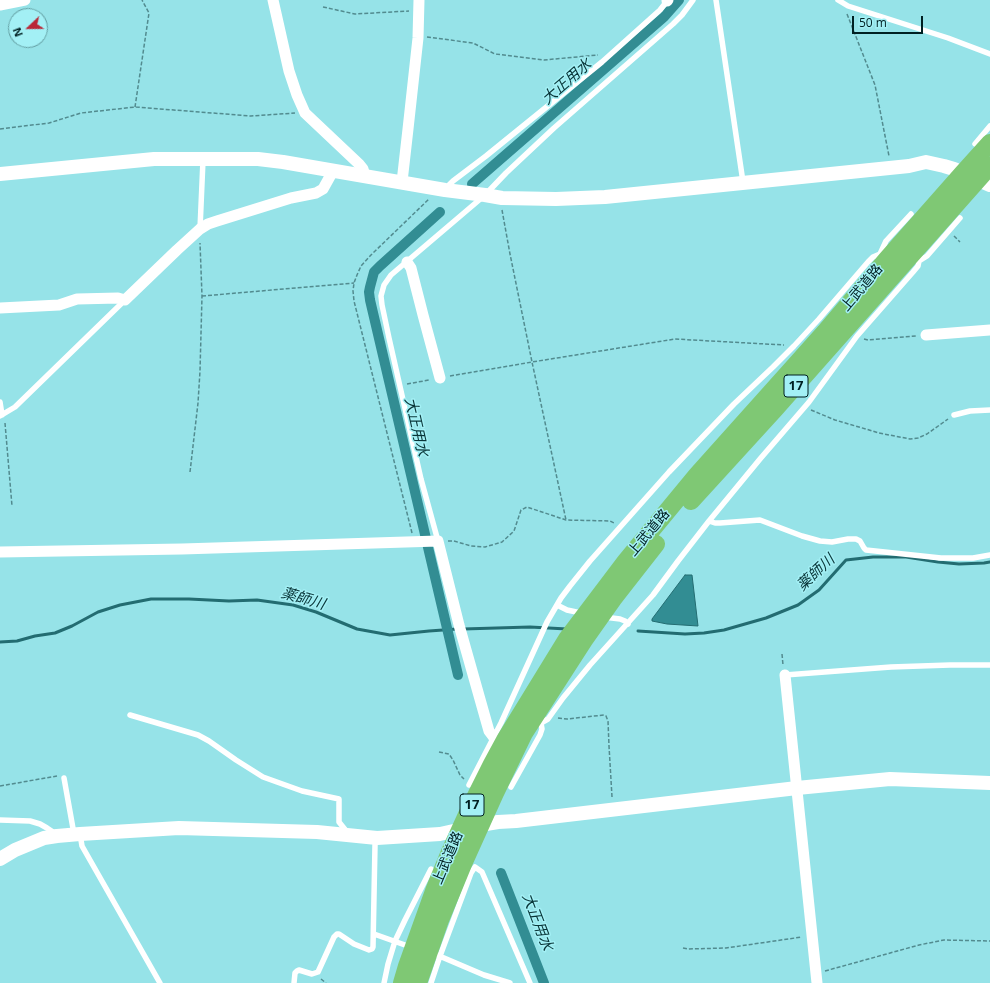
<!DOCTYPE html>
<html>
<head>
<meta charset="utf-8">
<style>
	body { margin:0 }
	#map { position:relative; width:990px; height:983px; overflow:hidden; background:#96e3e8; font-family:"Open Sans",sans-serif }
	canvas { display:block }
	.north { position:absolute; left:8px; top:8px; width:40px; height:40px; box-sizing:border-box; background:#a3f0f5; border:1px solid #629da1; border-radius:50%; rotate:248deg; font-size:11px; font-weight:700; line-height:16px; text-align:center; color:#002022 }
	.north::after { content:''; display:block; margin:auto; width:14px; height:18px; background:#b92837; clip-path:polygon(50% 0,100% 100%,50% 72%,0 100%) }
	.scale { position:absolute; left:852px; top:16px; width:71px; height:18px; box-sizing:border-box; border:2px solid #002022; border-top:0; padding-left:5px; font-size:12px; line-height:14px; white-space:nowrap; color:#002022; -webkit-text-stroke:3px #a3f0f5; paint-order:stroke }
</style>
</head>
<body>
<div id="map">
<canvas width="990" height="983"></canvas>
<div class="north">N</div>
<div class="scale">50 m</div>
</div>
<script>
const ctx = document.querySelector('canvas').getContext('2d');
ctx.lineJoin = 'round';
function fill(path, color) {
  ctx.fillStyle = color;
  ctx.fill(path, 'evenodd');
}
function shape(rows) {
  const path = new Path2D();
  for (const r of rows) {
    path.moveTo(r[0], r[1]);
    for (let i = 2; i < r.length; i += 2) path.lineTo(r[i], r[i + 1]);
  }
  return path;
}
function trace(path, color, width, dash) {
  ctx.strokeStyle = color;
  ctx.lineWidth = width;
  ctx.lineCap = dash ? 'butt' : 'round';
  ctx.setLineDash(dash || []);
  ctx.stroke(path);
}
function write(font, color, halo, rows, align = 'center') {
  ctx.font = font + ' "Open Sans","Noto Sans JP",sans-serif';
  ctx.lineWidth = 3;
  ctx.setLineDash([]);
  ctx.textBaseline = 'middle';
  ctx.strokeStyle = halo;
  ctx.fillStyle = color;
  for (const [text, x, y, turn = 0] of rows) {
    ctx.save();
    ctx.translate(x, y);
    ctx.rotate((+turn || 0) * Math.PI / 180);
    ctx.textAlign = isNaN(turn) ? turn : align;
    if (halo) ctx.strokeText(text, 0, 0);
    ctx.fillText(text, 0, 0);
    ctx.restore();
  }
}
const water = shape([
	[685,575,692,575,698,626,667,624,652,621,652,619,685,575]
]);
fill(water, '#328d93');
trace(water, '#236c71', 1);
trace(shape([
	[463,629,530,627,567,629],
	[638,631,685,634,704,633,724,630,766,618,798,605,819,590,846,560,873,557,906,557,938,562,959,564,984,563,990,562],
	[0,642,17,641,35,636,55,633,72,626,98,612,120,605,151,599,189,599,229,601,257,600,293,605,316,612,357,629,390,635,429,631,457,629]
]), '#236c71', 3);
trace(shape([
	[472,184,664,17,679,0],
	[440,212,380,266,374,272,370,287,369,292,370,300,458,675],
	[501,873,544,983]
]), '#328d93', 10);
trace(shape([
	[323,7,355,14,409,11],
	[847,14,875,85,889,156],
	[427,37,473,43,495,54,544,60,598,55],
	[135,107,149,13,142,0],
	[0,129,49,123,81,113,135,107,251,116,295,113],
	[502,210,510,254,532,362,675,339,784,345],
	[954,236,960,242],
	[202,296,354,283],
	[864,339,868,340,916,336],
	[450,376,532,362,566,520],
	[407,384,429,380],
	[811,410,835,420,859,427,879,433,910,439,918,438,927,434,948,419],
	[5,423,12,506],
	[190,472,198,403,200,371,202,296,200,243],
	[412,533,354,301,353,291,354,283,357,275,361,266,371,255,429,199],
	[448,541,454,541,471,546,485,547,502,542,514,531,521,510,527,507,566,520,610,521,614,523],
	[782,654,783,665],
	[558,718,567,719,604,715,606,716,608,721,609,746,612,797],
	[439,752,449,754,453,760,460,775,464,779],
	[0,786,57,776],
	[683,948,688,949,726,948,802,937],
	[825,971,919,945,944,940,990,941],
	[321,979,326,983]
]), '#528b8f', 1.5, [4, 2]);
trace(shape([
	[716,0,743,182],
	[838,0,848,6,948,38,990,54],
	[975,144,990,126],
	[446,188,453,181,486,156,602,62,660,10,667,1],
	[200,229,203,160],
	[919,261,927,256,960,218],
	[0,402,2,415],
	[954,415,970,411,990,410],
	[0,416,15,407,125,300],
	[709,521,715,523,720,523,760,520,802,536,820,541,832,542,848,539,856,539,860,541,864,548,866,550,941,558,973,558,990,555],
	[438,541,421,479,389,338,382,305,381,296,384,285,391,275,485,195,506,173,554,128,673,24,682,15,693,0],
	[557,605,567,610,581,613],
	[604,617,620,619,625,621,628,624],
	[785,675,891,667,950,665,990,665],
	[130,715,198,735,209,741,236,760,263,777,302,791,339,799,339,822,347,832],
	[535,722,541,723,548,719,563,698,590,665,653,595,678,561,709,521,760,459,809,402,857,336,913,272,918,266,919,261,915,253],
	[64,778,74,834],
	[469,785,501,723,547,622,561,598,570,586,590,561,669,472,734,404,773,367,794,346,819,319,868,262,873,257,880,254,886,241,911,214],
	[511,787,540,735,542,729,541,723],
	[0,820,30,821,40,824,47,828,56,834],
	[80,834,82,846,160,983],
	[374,934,405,945],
	[437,955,484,975,510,983],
	[294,983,295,973,297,971,299,970,312,974,318,972,334,937,337,934,339,934,354,944,369,950,372,949,373,947,375,845,377,839],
	[384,983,388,964,395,941,405,920,431,869],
	[431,983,440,956,471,873,475,867,482,872,530,983]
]), '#fff', 5.5);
trace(shape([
	[273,0,289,71,297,95,305,113,359,164,363,169,365,176],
	[667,1,668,0],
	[0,5,25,0],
	[402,182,408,129,418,38,419,0],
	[407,262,411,268,423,315,440,378],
	[0,308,59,305,77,299,118,298,125,300,177,250,200,229,208,224,217,221,291,198,316,193,323,189,333,171],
	[926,335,990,330],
	[0,552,182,549,438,541,459,625,487,724,489,731,501,747],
	[785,675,817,983]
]), '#fff', 11);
trace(shape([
	[0,174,154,159,258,159,283,162,445,190,485,195,502,198,556,199,605,197,909,166,926,162,944,166,954,169,990,185],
	[0,859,15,850,44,838,57,836,80,834,179,828,317,832,377,838,440,834,449,832,480,825,498,822,516,821,797,788,890,779,990,783]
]), '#fff', 14);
trace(shape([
	[691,501,775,409,990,166],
	[402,983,407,966,434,891,450,852,471,806,492,764,505,740,567,639,626,561,697,475,825,332,887,259,963,173,990,143],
	[418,983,440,920,463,864,495,793,524,733,584,640,613,599,656,544]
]), '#7fc874', 18);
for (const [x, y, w] of [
	[796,386,24],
	[472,805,24]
]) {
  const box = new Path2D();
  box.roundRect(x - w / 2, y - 11, w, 22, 3);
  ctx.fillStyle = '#a3f0f5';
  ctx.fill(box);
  trace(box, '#002022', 1);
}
write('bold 13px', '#002022', null, [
	["17",796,386],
	["17",472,805]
]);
write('14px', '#002022', '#a3f0f5', [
	["上武道路",862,288,-50],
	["上武道路",649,533,-50],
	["上武道路",448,858,-67]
]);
write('italic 15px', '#083437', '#a3f0f5', [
	["大正用水",567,82,-41],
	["大正用水",416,427,77],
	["薬師川",816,573,-43],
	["薬師川",303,599,16],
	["大正用水",537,922,69]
]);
</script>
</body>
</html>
